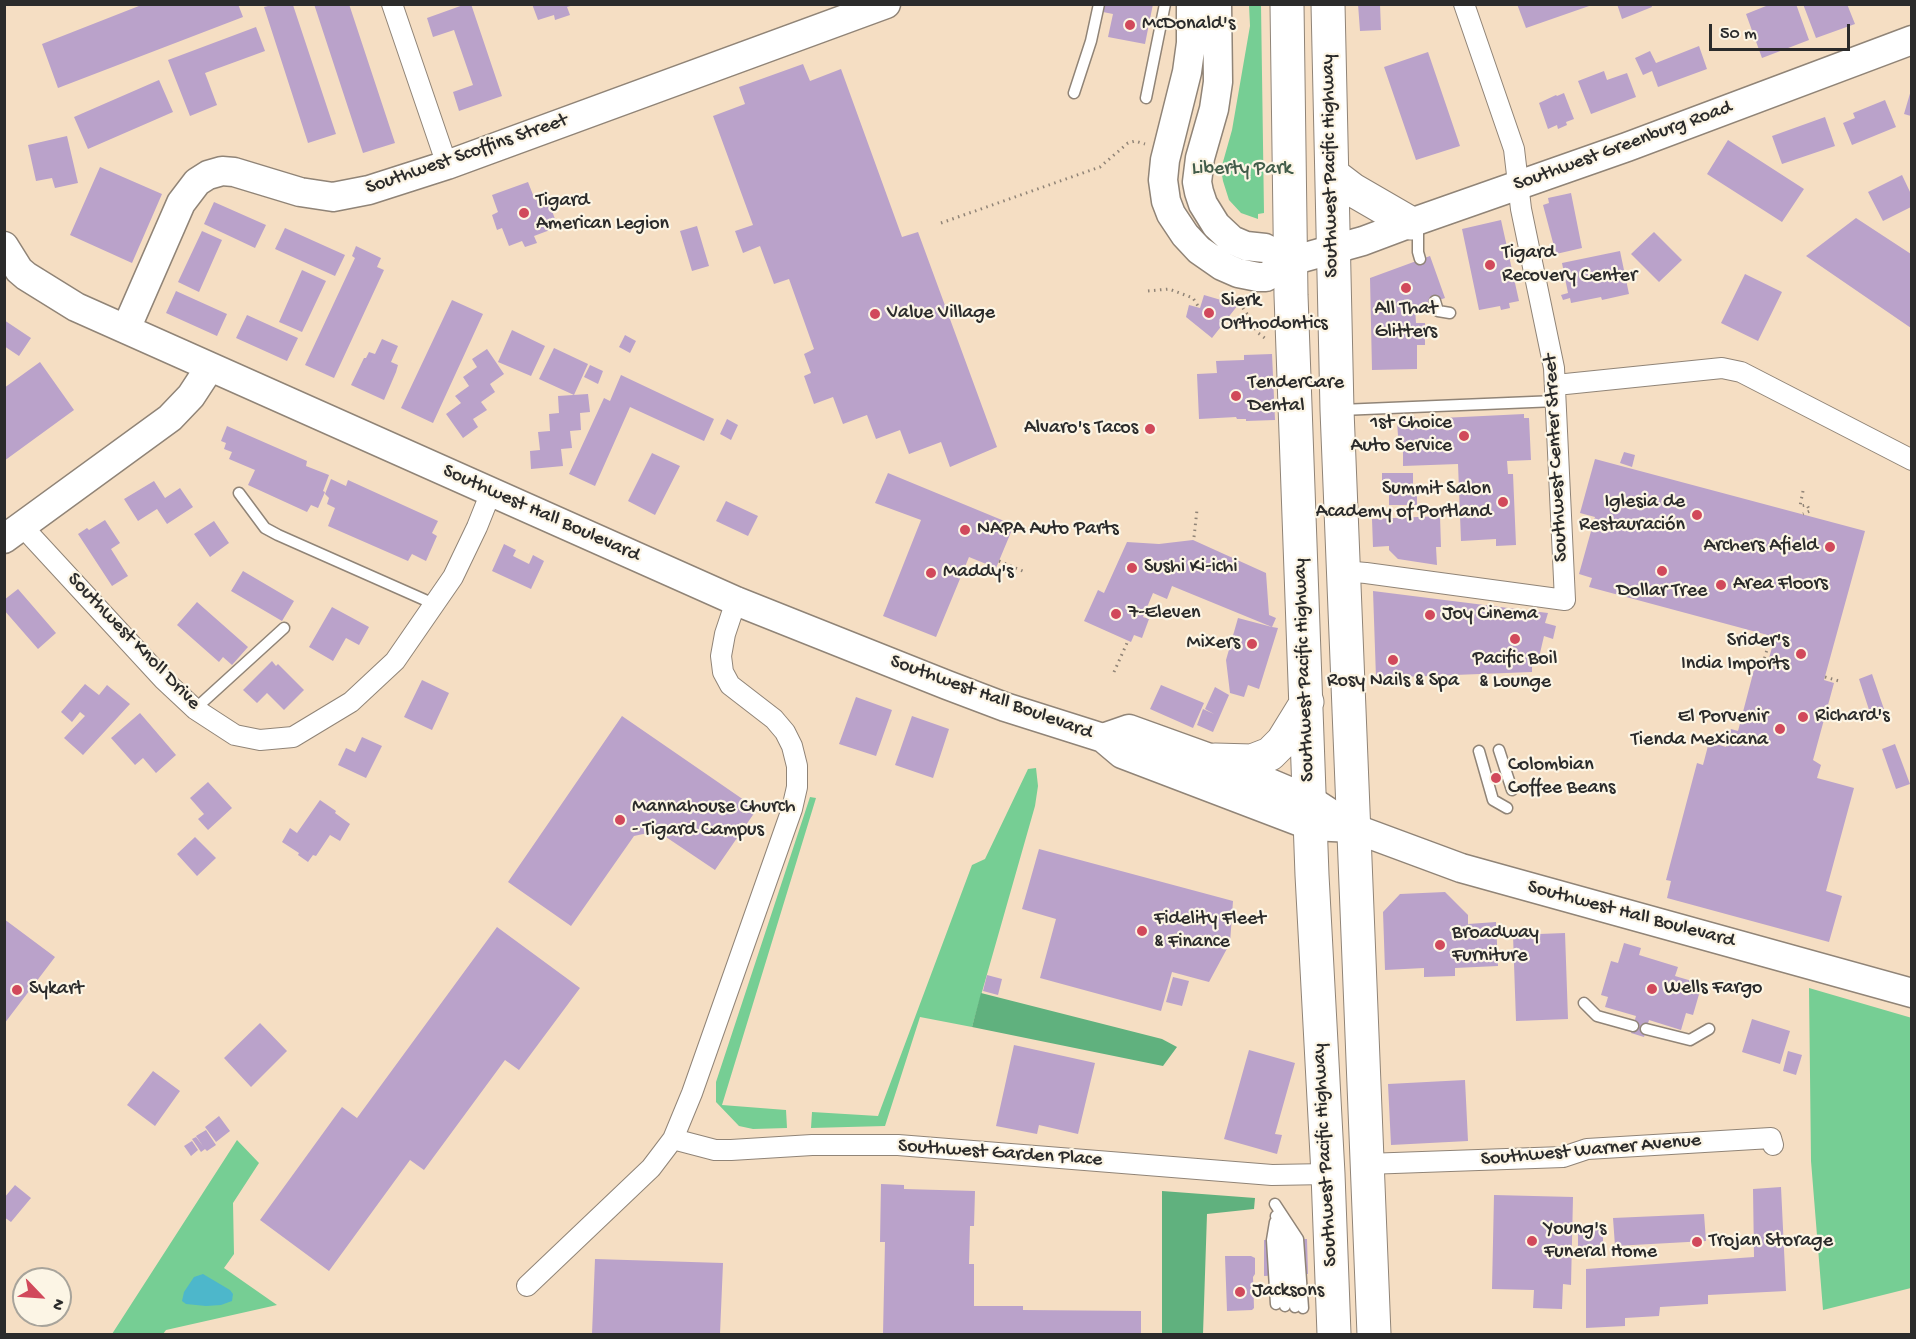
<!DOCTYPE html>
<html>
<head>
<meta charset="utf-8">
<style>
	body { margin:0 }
	#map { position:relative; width:1916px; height:1339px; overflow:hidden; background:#f5dec3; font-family:"Gochi Hand",sans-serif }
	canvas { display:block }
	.frame { position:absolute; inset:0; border:6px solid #2b2b2b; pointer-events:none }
	.north { position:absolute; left:12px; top:1267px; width:60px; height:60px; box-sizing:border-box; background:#fcf5e5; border:2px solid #a8a49b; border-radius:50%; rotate:115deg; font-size:16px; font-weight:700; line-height:24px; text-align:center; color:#2b2b2b }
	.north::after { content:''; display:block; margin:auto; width:21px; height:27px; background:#d1495b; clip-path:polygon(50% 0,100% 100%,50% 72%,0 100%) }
	.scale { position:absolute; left:1709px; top:24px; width:141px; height:27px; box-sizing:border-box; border:3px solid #2b2b2b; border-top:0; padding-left:8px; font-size:18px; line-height:21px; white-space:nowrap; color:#2b2b2b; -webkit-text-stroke:4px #fcf5e5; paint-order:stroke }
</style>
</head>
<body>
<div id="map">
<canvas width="1916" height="1339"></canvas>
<div class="frame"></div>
<div class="north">N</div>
<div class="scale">50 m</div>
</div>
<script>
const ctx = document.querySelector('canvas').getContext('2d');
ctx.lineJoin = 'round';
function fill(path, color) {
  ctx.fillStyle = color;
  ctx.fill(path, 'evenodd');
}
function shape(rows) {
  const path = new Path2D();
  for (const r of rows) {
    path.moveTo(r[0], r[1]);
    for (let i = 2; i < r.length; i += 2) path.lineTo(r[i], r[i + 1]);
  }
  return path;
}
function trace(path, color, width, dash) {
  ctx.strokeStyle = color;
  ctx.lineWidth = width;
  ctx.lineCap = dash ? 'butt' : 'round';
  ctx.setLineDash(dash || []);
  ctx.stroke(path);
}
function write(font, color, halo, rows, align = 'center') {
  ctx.font = font + ' "Gochi Hand",sans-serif';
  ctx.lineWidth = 4.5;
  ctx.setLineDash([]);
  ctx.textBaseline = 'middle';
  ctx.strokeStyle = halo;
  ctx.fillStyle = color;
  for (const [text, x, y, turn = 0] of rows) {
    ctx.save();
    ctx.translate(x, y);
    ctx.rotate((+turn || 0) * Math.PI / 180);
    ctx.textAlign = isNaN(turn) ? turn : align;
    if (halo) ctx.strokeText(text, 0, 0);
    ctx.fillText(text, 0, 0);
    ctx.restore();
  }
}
fill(shape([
	[1249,5,1261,5,1264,213,1258,214,1258,219,1241,213,1229,200,1223,181,1221,169,1232,130,1250,26],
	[1036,768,1038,786,1035,806,972,1027,920,1017,885,1126,811,1128,812,1112,878,1116,972,865,985,859,1028,769],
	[810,797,816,798,722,1105,786,1110,787,1128,753,1129,739,1126,716,1102,716,1082],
	[1809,988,1912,1018,1911,1288,1823,1310,1811,1161],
	[237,1140,259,1163,233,1203,234,1254,224,1268,277,1305,166,1330,163,1334,112,1334]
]), '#76ce94');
fill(shape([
	[981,993,1162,1039,1177,1047,1163,1066,972,1027],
	[1162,1191,1255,1198,1254,1209,1207,1214,1203,1334,1162,1334]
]), '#60b17e');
fill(shape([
	[203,1274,230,1290,233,1294,232,1301,221,1305,206,1306,186,1304,182,1301,184,1292,194,1277]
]), '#4db7cb');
fill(shape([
	[144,4,238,4,243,17,58,88,42,44],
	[314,4,349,4,395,143,363,153],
	[466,4,471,4,502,96,459,111,453,92,473,85,454,30,433,37,427,18],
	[532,4,574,4,574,5,567,7,570,15,555,20,554,15,538,20],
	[1105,4,1153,4,1145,44,1108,37,1113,14,1103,12],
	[1358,4,1380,4,1381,30,1360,31],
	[1517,4,1592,4,1592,5,1526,28],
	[1617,4,1651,4,1652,7,1622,19],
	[1771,4,1796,4,1809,40,1762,58,1746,14],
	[1803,4,1847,4,1855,24,1816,38],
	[272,5,293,5,336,134,308,143,264,7],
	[256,27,265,51,205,73,217,105,190,116,168,60],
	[1699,46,1707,69,1658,87,1652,71,1643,75,1635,58,1650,51,1656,63],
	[1428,52,1460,146,1416,160,1384,67],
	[803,64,810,81,841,69,902,237,918,232,997,447,950,467,941,442,909,454,900,430,876,439,867,415,843,424,833,397,814,404,804,376,811,373,804,354,814,349,789,279,774,284,760,246,743,253,735,231,753,225,713,116,745,104,739,87],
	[1604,71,1607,80,1627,73,1636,97,1591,114,1578,81],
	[159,80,173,112,88,149,74,117],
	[1911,90,1911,116,1904,114],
	[1564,93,1574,119,1566,122,1567,125,1558,129,1557,125,1548,129,1539,103,1556,95,1557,96],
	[1885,100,1896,127,1852,145,1843,123,1855,118,1853,113],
	[1825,117,1835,146,1782,164,1772,136],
	[67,136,78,183,55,188,52,178,36,181,28,145],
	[1728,140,1804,189,1782,222,1707,174],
	[100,167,162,194,132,263,70,235],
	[1902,175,1911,194,1911,207,1883,221,1868,192],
	[528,182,535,200,546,195,558,227,534,236,537,243,525,247,522,241,509,246,502,228,497,230,492,215,498,212,492,195],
	[1571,193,1582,248,1556,254,1543,205,1549,203,1548,198],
	[214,202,266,225,255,248,204,224],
	[1856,218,1911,254,1911,328,1806,256],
	[1501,220,1519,301,1509,303,1510,308,1501,310,1500,306,1479,310,1462,229],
	[697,226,709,266,692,271,680,231],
	[285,228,345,255,335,276,275,249],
	[202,231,222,240,199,292,178,282],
	[1654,232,1682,260,1659,282,1631,254],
	[356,246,381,258,377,267,384,270,334,378,305,365,355,258,352,256],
	[1620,251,1629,294,1602,300,1601,297,1571,303,1570,298,1563,300,1561,295,1568,293,1562,263],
	[1430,256,1445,298,1415,308,1416,323,1425,323,1425,345,1417,345,1417,369,1372,370,1370,278],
	[302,270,326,281,302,332,279,322],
	[1745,274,1782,292,1758,341,1721,323],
	[176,291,227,314,217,336,166,313],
	[1204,295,1238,305,1212,338,1186,317,1189,305,1200,308],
	[452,300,483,314,433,423,401,408],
	[247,315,298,338,287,361,236,338],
	[4,320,31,338,19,356,4,346],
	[512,330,545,346,531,376,498,362],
	[625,335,636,341,630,353,619,347],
	[382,339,398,346,391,362,398,365,396,372,384,400,351,385,364,358,366,358,369,352,375,354],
	[554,348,588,364,574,395,539,379],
	[487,349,504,374,490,384,495,392,481,402,487,410,473,419,478,427,463,438,446,414,461,403,455,396,469,386,463,377,477,367,472,359],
	[1272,354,1275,420,1246,421,1246,419,1237,419,1236,417,1199,419,1197,374,1217,373,1216,361,1244,360,1244,355],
	[40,362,74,410,4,461,4,388],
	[590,365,603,371,598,384,584,377],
	[621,375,714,419,704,441,630,407,595,486,569,474,604,398,610,401],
	[588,394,590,412,580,413,581,430,570,431,572,448,561,449,563,466,531,469,530,451,540,450,538,432,550,431,549,414,559,413,558,396],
	[1524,414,1524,418,1529,418,1531,460,1507,461,1508,474,1513,474,1516,545,1496,546,1496,539,1461,541,1458,464,1403,466,1403,449,1399,449,1397,422,1401,422,1401,418,1415,417,1415,423,1442,421,1442,418],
	[727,419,738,425,731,440,720,434],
	[227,426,307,461,306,466,329,475,323,491,325,492,318,508,311,505,307,512,248,485,255,470,229,459,232,452,224,449,226,443,221,441],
	[1624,452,1635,455,1632,467,1620,463],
	[652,453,680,466,655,515,628,501],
	[1595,459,1865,531,1824,680,1834,683,1813,760,1821,765,1817,778,1854,788,1826,891,1842,896,1829,942,1667,898,1671,881,1666,880,1697,763,1703,765,1709,742,1726,747,1731,729,1738,731,1756,662,1767,665,1775,637,1589,587,1592,578,1579,574,1595,517,1580,513],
	[888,473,1014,525,996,568,969,557,936,637,883,616,921,520,875,503],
	[1382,473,1413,473,1413,488,1417,488,1417,505,1389,505,1389,491,1382,490],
	[331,479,346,486,348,480,438,521,432,533,437,536,426,561,412,554,408,561,328,526,335,508,327,504,329,498,325,494],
	[154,481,165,498,180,488,193,507,167,524,157,509,138,521,124,499],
	[726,501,758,516,748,536,716,521],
	[1440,516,1441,547,1436,547,1437,565,1398,559,1389,550,1389,546,1373,547,1372,519],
	[105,520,120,543,111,549,128,576,112,586,78,534,87,528,89,530],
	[214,521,229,543,210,557,194,534],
	[1193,540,1266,573,1269,615,1276,618,1272,627,1278,628,1259,689,1248,685,1244,697,1230,693,1226,660,1238,618,1272,627,1172,586,1167,599,1153,593,1143,617,1149,619,1142,638,1134,635,1131,642,1084,621,1098,590,1104,593,1127,542,1159,544],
	[504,544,516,550,513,556,529,564,533,555,544,561,531,589,492,571],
	[243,571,294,601,282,621,231,591],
	[18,589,56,633,38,649,4,610,4,600],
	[1373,591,1548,613,1545,623,1556,626,1553,639,1544,636,1537,666,1532,666,1532,672,1376,678],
	[197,602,248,647,232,665,223,657,219,662,177,625],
	[332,607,369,627,359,645,346,638,333,661,309,647],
	[272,661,276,666,278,664,304,690,284,710,267,693,257,703,243,690],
	[1872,674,1886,715,1872,719,1859,679],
	[422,680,449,693,432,730,404,717],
	[85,684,99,695,107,685,130,704,83,755,64,738,85,716,80,712,72,722,61,712],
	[1161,685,1204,703,1193,728,1150,709],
	[1215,687,1229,695,1213,732,1197,725,1203,709,1214,714,1205,709],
	[856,697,892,710,876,756,839,744],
	[140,713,176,755,156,773,143,758,135,765,111,738],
	[622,716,757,809,715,870,657,831,634,836,571,926,508,882],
	[912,716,949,729,933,778,895,765],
	[362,737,382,746,366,778,338,765,346,748,355,752],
	[1895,744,1910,784,1896,789,1882,749],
	[1498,772,1501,782,1494,783,1491,774],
	[208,782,232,808,208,830,198,819,204,814,190,798],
	[320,800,336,811,335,813,350,824,340,841,330,835,316,856,313,855,308,862,298,855,299,853,282,842,290,828,297,833],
	[195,837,216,858,197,876,177,854],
	[1039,849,1233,901,1230,943,1209,982,1172,972,1161,1011,1040,978,1056,919,1022,909],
	[1445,892,1468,915,1468,924,1496,922,1498,966,1455,968,1455,976,1424,977,1424,968,1385,970,1383,912,1400,894],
	[4,919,55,957,4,1024],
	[497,927,580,988,519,1070,505,1060,424,1170,410,1160,329,1271,260,1220,342,1107,357,1118],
	[1565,933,1568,1019,1516,1021,1513,935],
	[1624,943,1641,948,1639,955,1678,967,1675,976,1702,984,1693,1015,1686,1013,1681,1030,1649,1020,1644,1037,1631,1033,1636,1016,1605,1007,1608,997,1601,995,1611,961,1618,963],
	[987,975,1002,979,998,995,983,991],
	[1173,977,1189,981,1182,1006,1166,1002],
	[1752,1019,1790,1031,1780,1064,1742,1052],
	[260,1023,287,1051,251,1087,224,1058],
	[1014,1045,1095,1063,1078,1134,1039,1125,1037,1134,996,1126],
	[1249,1050,1295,1063,1275,1134,1282,1135,1277,1154,1224,1139],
	[1788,1051,1802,1055,1796,1075,1783,1071],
	[153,1071,180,1091,155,1126,127,1105],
	[1465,1080,1468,1141,1391,1145,1388,1084],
	[219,1116,230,1131,216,1142,205,1127],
	[206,1130,216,1145,207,1151,205,1149,201,1152,192,1139,196,1137,203,1146,196,1136],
	[192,1141,198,1150,191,1156,184,1146],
	[881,1184,904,1185,904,1189,975,1191,974,1226,970,1226,969,1264,974,1264,974,1306,1023,1306,1023,1310,1141,1311,1141,1334,883,1334,885,1242,880,1242],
	[15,1185,31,1198,11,1222,4,1217,4,1198],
	[1781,1187,1786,1291,1708,1295,1708,1304,1660,1307,1659,1316,1625,1318,1625,1326,1586,1328,1586,1269,1754,1257,1753,1189],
	[1494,1195,1573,1197,1571,1285,1563,1284,1562,1309,1533,1308,1534,1290,1492,1289],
	[1704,1214,1706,1241,1615,1246,1613,1218],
	[1578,1230,1603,1230,1603,1256,1578,1256],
	[1307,1239,1308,1274,1264,1276,1264,1240],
	[1225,1256,1251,1256,1255,1258,1255,1274,1253,1277,1254,1308,1252,1310,1227,1311],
	[595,1259,723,1263,720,1334,592,1334]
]), '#baa2ca');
const lane = shape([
	[1074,93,1091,41,1099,4],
	[1146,98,1165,4],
	[1418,224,1418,252,1420,259],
	[1435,301,1438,311,1450,313],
	[1341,410,1556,401],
	[239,493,265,528,278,535,434,604],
	[195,709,284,628],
	[1499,750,1512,790],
	[1479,751,1493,800,1507,808],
	[1584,1003,1597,1016,1633,1026],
	[1646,1029,1690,1040,1709,1029],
	[1275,1204,1298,1239,1303,1308],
	[1276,1216,1281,1240,1285,1306],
	[1275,1222,1272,1240,1276,1304],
	[1284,1229,1290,1240,1295,1307]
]);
const street = shape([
	[392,4,447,165],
	[1556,385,1722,368,1741,372,1912,460],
	[22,526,164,680,195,709,235,735,260,740,293,737,351,702,395,661,453,577,477,527,491,492],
	[1343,571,1366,573,1565,600,1554,368,1521,209,1514,149,1464,4],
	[673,1139,715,1150,731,1150,812,1145,898,1145,1272,1175,1328,1174],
	[1366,1164,1563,1157,1587,1149,1771,1138,1773,1145],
	[527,1286,651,1168,673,1139,692,1093,792,809,797,787,797,766,792,746,785,732,774,719,730,685,723,672,721,656,725,634,736,601]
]);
const secondary = shape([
	[1191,4,1191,43,1187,72,1165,160,1163,180,1166,201,1171,214,1185,235,1199,250,1222,266,1238,273,1258,277,1266,277,1291,261,1363,241,1419,220,1627,147,1912,40],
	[1217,4,1218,82,1214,109,1200,158,1197,182,1199,192,1203,204,1216,225,1232,240,1246,246,1265,248,1291,261],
	[4,246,19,270,26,276,76,307,736,601,947,685,1005,707,1103,738,1122,754,1311,826,1353,828],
	[126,329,181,203,197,182,208,175,222,171,234,172,300,192,333,197,369,190,447,165,886,4],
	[4,539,170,418,191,396,210,367],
	[1103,738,1129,729,1215,760,1310,800,1353,828,1461,868,1912,993]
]);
const highway = shape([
	[1287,4,1291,295,1312,875,1328,1174,1334,1334],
	[1328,4,1337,410,1374,1334],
	[1332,174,1353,190,1410,223],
	[1215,760,1252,761,1270,754,1283,741,1307,702]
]);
trace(lane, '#908477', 13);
trace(street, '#908477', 22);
trace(secondary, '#908477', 31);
trace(highway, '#908477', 35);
trace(shape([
	[941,223,1100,167,1128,143,1135,141,1145,144],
	[1148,291,1169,289,1193,298,1198,306],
	[1239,297,1240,304,1250,318,1257,332,1266,339],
	[1803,491,1800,506,1807,505,1810,511,1803,514],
	[1194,537,1197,510],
	[999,561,1025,572],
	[1738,645,1769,641],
	[1768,661,1764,660,1771,636],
	[1114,672,1127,643],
	[1825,677,1839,681]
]), '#908477', 3, [1.5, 4.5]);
trace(lane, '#fff', 10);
trace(street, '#fff', 20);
trace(secondary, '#fff', 28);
trace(highway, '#fff', 33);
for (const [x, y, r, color] of [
	[1130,25,6,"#d1495b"],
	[524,213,6,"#d1495b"],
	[1490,265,6,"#d1495b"],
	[1406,288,6,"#d1495b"],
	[1209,313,6,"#d1495b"],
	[875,314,6,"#d1495b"],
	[1236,396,6,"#d1495b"],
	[1150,429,6,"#d1495b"],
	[1464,436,6,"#d1495b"],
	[1503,502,6,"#d1495b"],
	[1697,515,6,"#d1495b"],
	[965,530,6,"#d1495b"],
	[1830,547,6,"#d1495b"],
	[1132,568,6,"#d1495b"],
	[1662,571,6,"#d1495b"],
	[931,573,6,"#d1495b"],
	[1721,585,6,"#d1495b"],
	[1116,614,6,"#d1495b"],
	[1430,615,6,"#d1495b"],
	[1515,639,6,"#d1495b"],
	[1252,644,6,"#d1495b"],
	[1801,654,6,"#d1495b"],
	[1393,660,6,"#d1495b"],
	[1803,717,6,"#d1495b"],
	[1780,729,6,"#d1495b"],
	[1496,778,6,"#d1495b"],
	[620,820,6,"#d1495b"],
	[1142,931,6,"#d1495b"],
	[1440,945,6,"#d1495b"],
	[1652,989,6,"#d1495b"],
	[17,990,6,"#d1495b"],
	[1532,1241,6,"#d1495b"],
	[1697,1242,6,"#d1495b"],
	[1240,1292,6,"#d1495b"]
]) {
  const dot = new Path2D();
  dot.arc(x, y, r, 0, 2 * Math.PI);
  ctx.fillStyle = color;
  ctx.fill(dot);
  trace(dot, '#fcf5e5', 2);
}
write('20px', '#2b2b2b', '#fcf5e5', [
	["McDonald's",1142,25],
	["Tigard",536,202],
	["American Legion",536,225],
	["Tigard",1502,254],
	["Recovery Center",1502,277],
	["Sierk",1221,302],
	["Orthodontics",1221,325],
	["All That",1406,310,"center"],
	["Glitters",1406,333,"center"],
	["Value Village",887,314],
	["TenderCare",1248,384],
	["Dental",1248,407],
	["1st Choice",1452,424,"right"],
	["Auto Service",1452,447,"right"],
	["Alvaro's Tacos",1138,429,"right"],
	["Summit Salon",1491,490,"right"],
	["Academy of Portland",1491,513,"right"],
	["Iglesia de",1685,503,"right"],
	["Restauración",1685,526,"right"],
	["NAPA Auto Parts",977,530],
	["Archers Afield",1818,547,"right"],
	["Sushi Ki-ichi",1144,568],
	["Maddy's",943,573],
	["Area Floors",1733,585],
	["Dollar Tree",1662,592,"center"],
	["7-Eleven",1128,614],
	["Joy Cinema",1442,615],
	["Srider's",1789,642,"right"],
	["India Imports",1789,665,"right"],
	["Mixers",1240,644,"right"],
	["Pacific Boil",1515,660,"center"],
	["& Lounge",1515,683,"center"],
	["Rosy Nails & Spa",1393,682,"center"],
	["Richard's",1815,717],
	["El Porvenir",1768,718,"right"],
	["Tienda Mexicana",1768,741,"right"],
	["Colombian",1508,766],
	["Coffee Beans",1508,789],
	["Mannahouse Church",632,808],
	["- Tigard Campus",632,831],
	["Fidelity Fleet",1154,920],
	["& Finance",1154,943],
	["Broadway",1452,934],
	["Furniture",1452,957],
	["Wells Fargo",1664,989],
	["Sykart",29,990],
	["Young's",1544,1230],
	["Funeral Home",1544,1253],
	["Trojan Storage",1709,1242],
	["Jacksons",1252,1292]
], 'left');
write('20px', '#2b2b2b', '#fcf5e5', [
	["Southwest Greenburg Road",1623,147,-20],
	["Southwest Scoffins Street",467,155,-19],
	["Southwest Pacific Highway",1331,166,-91],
	["Southwest Center Street",1557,458,-93],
	["Southwest Hall Boulevard",541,514,24],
	["Southwest Knoll Drive",133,642,46],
	["Southwest Pacific Highway",1305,670,-92],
	["Southwest Hall Boulevard",991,698,20],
	["Southwest Hall Boulevard",1631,915,15],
	["Southwest Warner Avenue",1591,1151,-5],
	["Southwest Garden Place",1000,1154,4],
	["Southwest Pacific Highway",1326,1155,-93]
]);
write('20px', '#425c4a', '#fcf5e5', [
	["Liberty Park",1242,170]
]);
</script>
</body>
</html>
